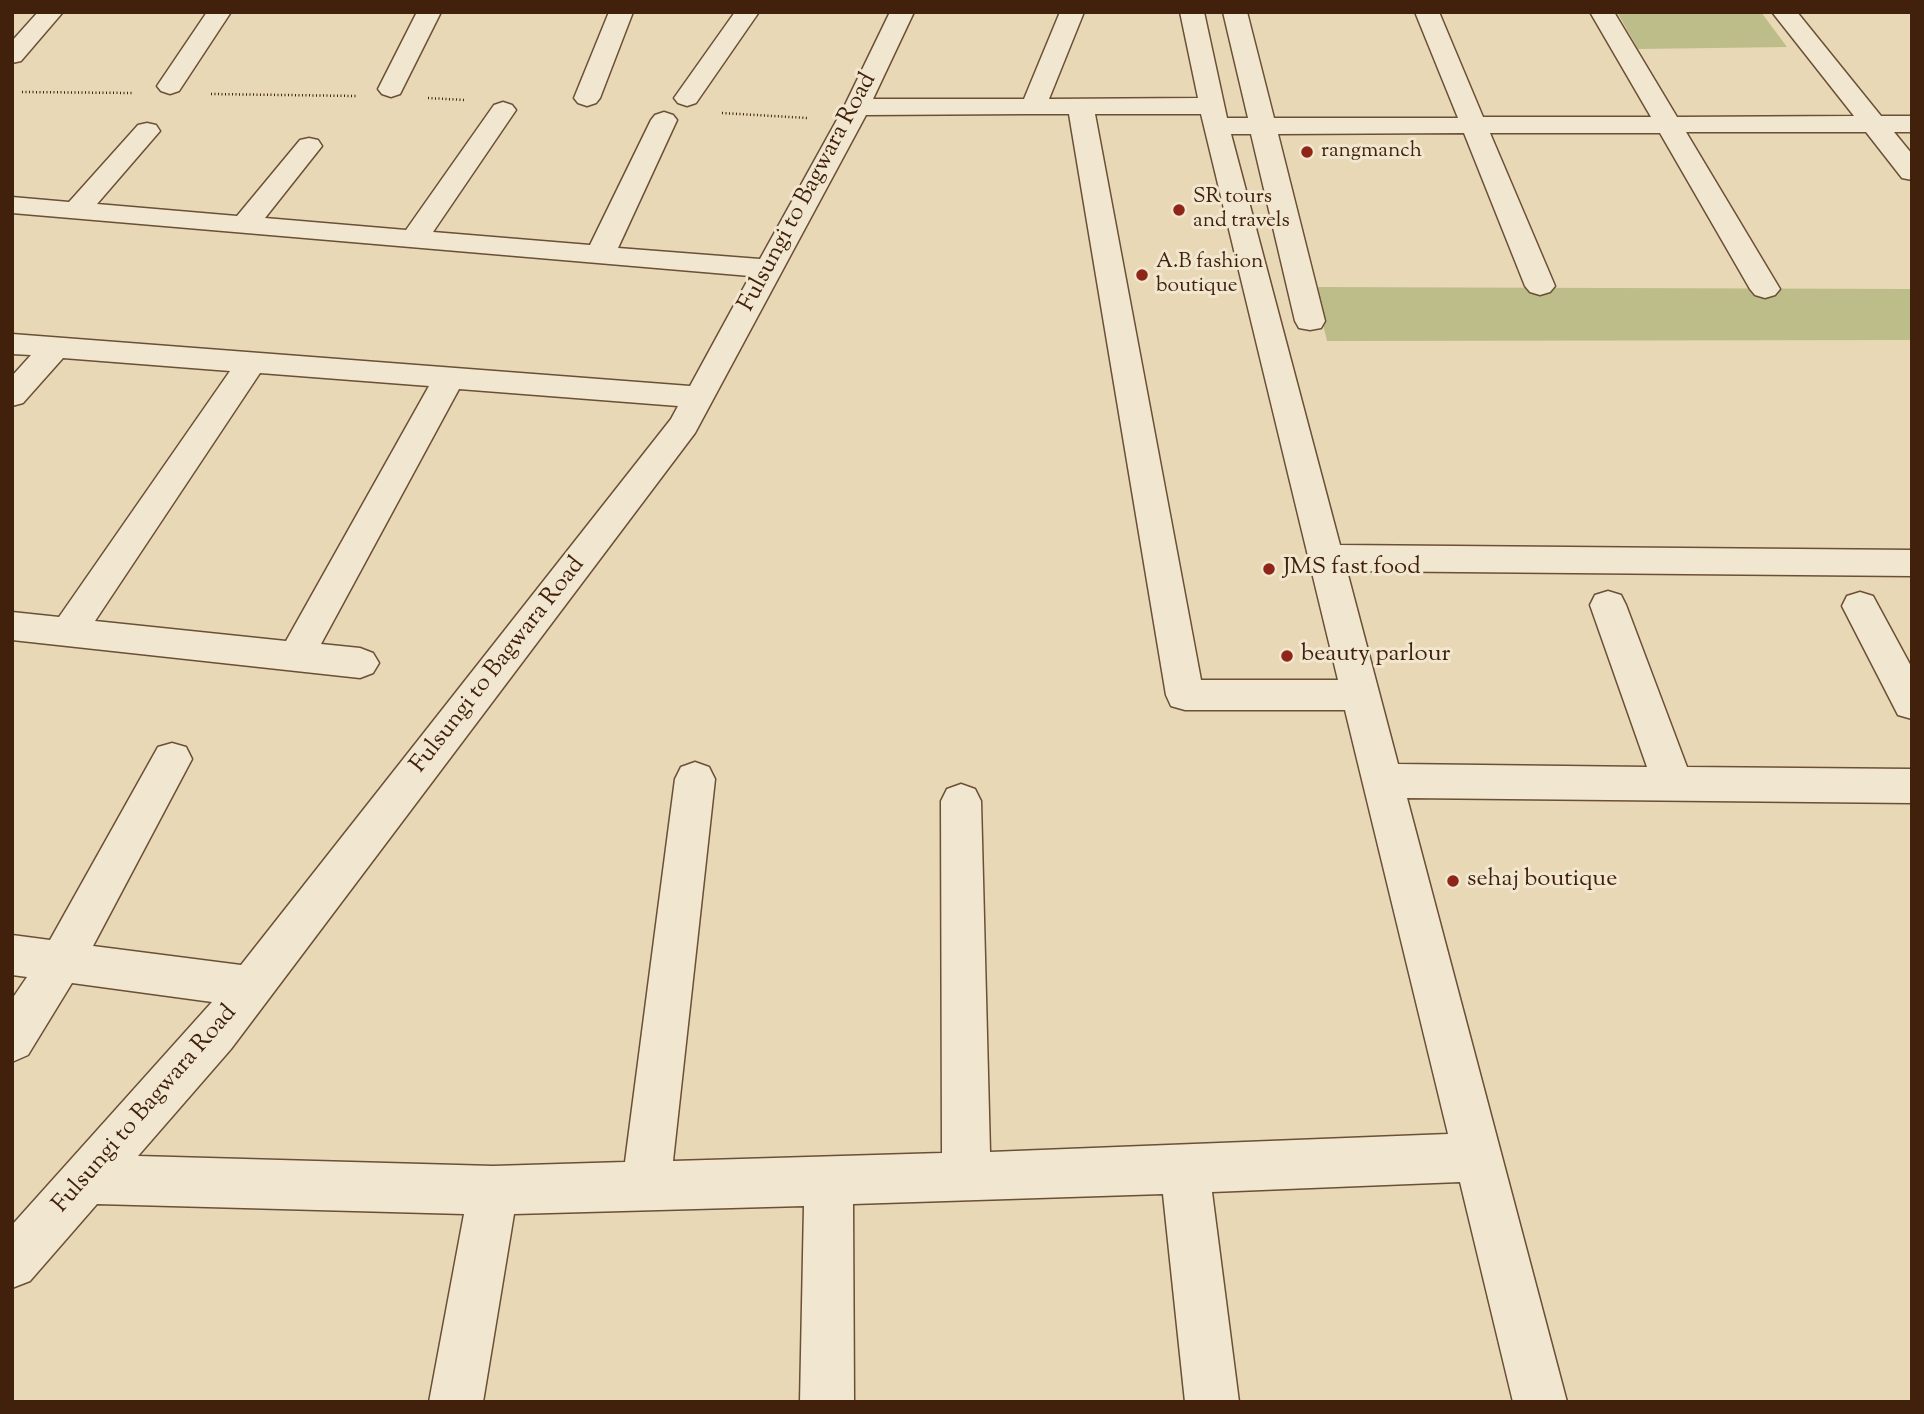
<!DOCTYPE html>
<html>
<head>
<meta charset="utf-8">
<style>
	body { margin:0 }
	#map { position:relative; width:1924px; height:1414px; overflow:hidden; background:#e9d8b5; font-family:"Sorts Mill Goudy",serif }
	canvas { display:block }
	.frame { position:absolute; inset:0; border:14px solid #41210b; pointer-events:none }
</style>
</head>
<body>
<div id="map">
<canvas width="1924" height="1414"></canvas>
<div class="frame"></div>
</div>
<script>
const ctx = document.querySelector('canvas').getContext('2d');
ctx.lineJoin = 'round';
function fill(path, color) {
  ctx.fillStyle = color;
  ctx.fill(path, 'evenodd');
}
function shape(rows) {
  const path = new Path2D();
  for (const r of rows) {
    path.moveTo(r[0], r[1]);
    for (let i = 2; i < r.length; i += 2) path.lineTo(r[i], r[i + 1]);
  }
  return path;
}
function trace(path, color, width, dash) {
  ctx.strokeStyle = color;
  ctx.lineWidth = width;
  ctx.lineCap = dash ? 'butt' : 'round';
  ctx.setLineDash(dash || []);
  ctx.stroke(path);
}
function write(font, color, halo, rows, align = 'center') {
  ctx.font = font + ' "Sorts Mill Goudy",serif';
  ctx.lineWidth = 6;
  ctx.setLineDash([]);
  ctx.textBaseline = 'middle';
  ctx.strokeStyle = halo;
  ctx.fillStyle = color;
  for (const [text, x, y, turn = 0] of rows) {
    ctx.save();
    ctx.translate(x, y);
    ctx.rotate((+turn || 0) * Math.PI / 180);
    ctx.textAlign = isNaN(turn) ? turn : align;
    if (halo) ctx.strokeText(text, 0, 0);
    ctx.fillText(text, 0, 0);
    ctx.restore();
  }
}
fill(shape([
	[1617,12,1761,12,1787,47,1638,49],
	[1314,287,1912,289,1912,340,1327,341]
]), '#bcbd89');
const minor = shape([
	[38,12,63,12,21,61,12,63,12,41,38,12],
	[207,12,231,12,179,91,170,94,161,91,157,86,207,12],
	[417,12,441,12,400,94,391,97,382,94,378,89,417,12],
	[609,12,633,12,600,98,596,103,587,106,578,103,574,98,609,12],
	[735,12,759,12,696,103,687,106,678,103,674,98,735,12],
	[890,12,914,12,873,99,1024,99,1060,12,1084,12,1049,99,1198,98,1180,12,1204,12,1227,118,1248,118,1223,12,1247,12,1274,118,1458,118,1415,12,1439,12,1483,117,1651,117,1590,12,1614,12,1677,117,1854,116,1772,12,1797,12,1881,116,1912,116,1912,132,1894,132,1912,154,1912,180,1902,178,1866,132,1686,132,1780,289,1775,295,1765,298,1755,295,1750,289,1660,133,1490,133,1555,286,1550,292,1540,295,1530,292,1525,286,1464,133,1278,134,1325,321,1321,328,1310,330,1299,328,1295,321,1251,134,1231,134,1340,545,1912,550,1912,576,1347,571,1398,764,1647,767,1590,605,1595,595,1608,591,1621,595,1626,605,1687,767,1912,769,1912,803,1407,798,1567,1402,1513,1402,1460,1182,1212,1192,1239,1402,1185,1402,1163,1194,853,1204,854,1402,800,1402,804,1206,514,1214,483,1402,429,1402,464,1214,97,1204,30,1281,12,1288,12,1225,212,1002,72,983,28,1055,12,1062,12,999,27,977,12,975,12,935,50,940,158,747,172,743,186,747,192,759,93,946,241,965,671,419,678,406,459,389,321,644,360,648,373,653,379,663,373,673,360,678,12,640,12,612,59,617,230,371,63,358,23,403,12,406,12,376,31,355,12,354,12,334,690,386,750,276,12,213,12,197,69,202,138,125,147,123,156,125,160,131,97,204,237,216,300,140,309,138,318,140,322,146,265,218,406,230,494,105,503,102,512,105,516,110,433,232,590,245,651,120,655,115,664,112,673,115,677,120,618,248,760,259,844,107,890,12],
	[1027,114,1069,114,1166,695,1171,706,1185,710,1345,710,1448,1134,990,1152,981,801,975,789,961,784,947,789,941,801,942,1153,673,1161,715,779,709,767,695,762,681,767,675,779,625,1162,493,1166,138,1156,231,1049,695,433,866,115,1027,114],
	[1095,114,1201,114,1338,680,1201,680,1095,114],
	[260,373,429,386,286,641,95,621,260,373],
	[1860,592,1873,596,1912,668,1912,719,1898,715,1842,606,1847,596,1860,592]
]);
trace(minor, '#6b4f36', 3);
trace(shape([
	[22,92,132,93],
	[211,94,356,96],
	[428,98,465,100],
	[722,113,807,118]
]), '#41210b', 2.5, [1, 2.5]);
fill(minor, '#f1e6cf');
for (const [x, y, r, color] of [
	[1307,152,7,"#8f2418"],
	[1179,210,7,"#8f2418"],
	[1142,275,7,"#8f2418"],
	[1269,569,7,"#8f2418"],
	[1287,656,7,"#8f2418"],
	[1453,881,7,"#8f2418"]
]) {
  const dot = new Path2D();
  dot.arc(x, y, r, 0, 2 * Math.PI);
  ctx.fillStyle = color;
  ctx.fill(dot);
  trace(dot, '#f1e6cf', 2.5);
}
write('21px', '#41210b', '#f1e6cf', [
	["rangmanch",1321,152],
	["SR tours",1193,198],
	["and travels",1193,222],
	["A.B fashion",1156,263],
	["boutique",1156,287]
], 'left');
write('24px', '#41210b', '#f1e6cf', [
	["Fulsungi to Bagwara Road",809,193,-62],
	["Fulsungi to Bagwara Road",499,666,-52],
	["Fulsungi to Bagwara Road",146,1110,-49]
]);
write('24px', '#41210b', '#f1e6cf', [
	["JMS fast food",1283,569],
	["beauty parlour",1301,656],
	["sehaj boutique",1467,881]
], 'left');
</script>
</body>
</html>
